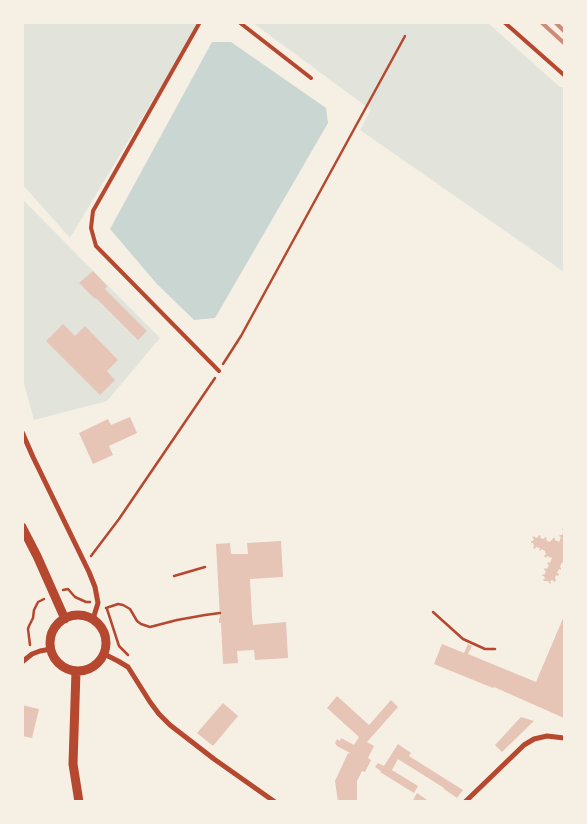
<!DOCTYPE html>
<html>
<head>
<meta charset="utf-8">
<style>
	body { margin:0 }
	#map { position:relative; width:587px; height:824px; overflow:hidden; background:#f6efe4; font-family:"Noto Sans",sans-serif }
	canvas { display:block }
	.frame { position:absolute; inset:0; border:24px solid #f6efe4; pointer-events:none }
</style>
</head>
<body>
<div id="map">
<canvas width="587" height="824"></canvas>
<div class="frame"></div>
</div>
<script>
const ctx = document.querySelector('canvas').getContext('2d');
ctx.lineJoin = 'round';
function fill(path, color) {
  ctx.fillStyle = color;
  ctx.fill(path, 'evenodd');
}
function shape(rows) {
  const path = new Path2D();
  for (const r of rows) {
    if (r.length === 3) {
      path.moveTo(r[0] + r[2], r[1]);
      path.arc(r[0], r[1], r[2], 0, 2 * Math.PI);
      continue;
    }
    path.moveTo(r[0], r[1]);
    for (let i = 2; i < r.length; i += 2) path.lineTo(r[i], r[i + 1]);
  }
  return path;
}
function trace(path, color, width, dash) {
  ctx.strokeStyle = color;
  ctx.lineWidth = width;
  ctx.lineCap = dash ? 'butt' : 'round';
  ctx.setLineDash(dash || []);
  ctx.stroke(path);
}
fill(shape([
	[22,23,199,23,70,238,23,185],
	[253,23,488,23,560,87,564,87,564,272,360,130,371,110],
	[22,199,160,338,107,401,34,420,23,380]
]), '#e2e4dc');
fill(shape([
	[212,42,231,42,326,108,328,123,215,318,194,320,157,284,110,229]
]), '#c9d6d2');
fill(shape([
	[93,271,107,286,105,289,147,331,138,340,96,298,95,299,79,283],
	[63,324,75,336,85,326,118,360,107,371,115,380,100,395,46,341],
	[130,417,137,433,109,446,113,455,93,464,79,433,108,419,111,425],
	[563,528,564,529,564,564,562,562,560,567,561,568,561,570,559,569,557,573,559,574,558,576,556,575,555,578,556,581,554,582,553,580,550,581,551,583,550,584,548,581,544,581,543,579,545,579,544,576,542,576,542,575,545,574,546,571,544,570,545,568,547,569,549,565,547,564,548,562,550,563,552,558,547,556,546,558,544,556,546,554,545,551,541,549,541,551,539,550,540,548,536,547,535,549,533,548,534,546,533,543,531,543,531,541,533,541,534,539,532,538,534,536,536,538,538,537,539,535,541,536,540,538,544,539,545,537,547,538,546,540,549,542,552,540,553,538,555,538,555,540,559,542,561,537,559,536,560,535,562,535,564,531,562,530],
	[281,541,283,577,250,579,252,616,253,625,286,622,288,658,255,660,254,650,237,651,238,663,223,664,221,623,219,623,219,618,220,617,216,544,230,543,231,554,248,554,247,543],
	[564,616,564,718,494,687,493,688,434,664,442,644,464,653,468,644,472,646,468,654,536,682],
	[337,696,369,725,391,700,398,707,367,742,374,746,368,758,371,760,365,772,362,771,357,781,357,802,338,802,335,781,348,753,350,754,350,753,337,746,335,743,337,739,340,741,341,738,354,745,359,737,327,708],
	[223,703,238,716,213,746,197,733],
	[22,705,39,709,32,738,22,736],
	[521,717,534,721,502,752,495,745],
	[398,744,411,753,409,756,463,790,457,798,444,789,444,788,398,759,392,770,418,786,414,793,380,772,381,771,375,767,378,763,384,766],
	[417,793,430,802,412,802]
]), '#e6c5b7');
trace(shape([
	[223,364,241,336,405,36],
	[91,556,119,519,215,378],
	[174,576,205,567],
	[63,590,68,589,75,597,86,602,90,602],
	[106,608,118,604,123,605,130,609,137,621,141,624,150,627,177,620,205,615,220,613],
	[107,609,119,646,128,655],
	[433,612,463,639,485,649,495,649],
	[30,645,28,629,29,626,33,618,34,610,38,602,44,599]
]), '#b5482f', 2.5);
trace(shape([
	[200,22,93,211,91,228,96,246,219,371],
	[239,22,311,78],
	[504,22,564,75]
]), '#b5482f', 4);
trace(shape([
	[22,432,33,457,89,572,95,587,98,603,93,619],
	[104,654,118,661,128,667,150,702,159,714,170,725,214,759,275,802],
	[22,662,32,654,40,651,51,649],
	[465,802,524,745,534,739,547,736,564,738]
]), '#b5482f', 5);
trace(shape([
	[22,527,37,556,65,619],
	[78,643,28],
	[76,671,73,764,79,802]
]), '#b5482f', 9);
trace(shape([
	[541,22,564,43],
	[555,22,564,31]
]), '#cf8b77', 4);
</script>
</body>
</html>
